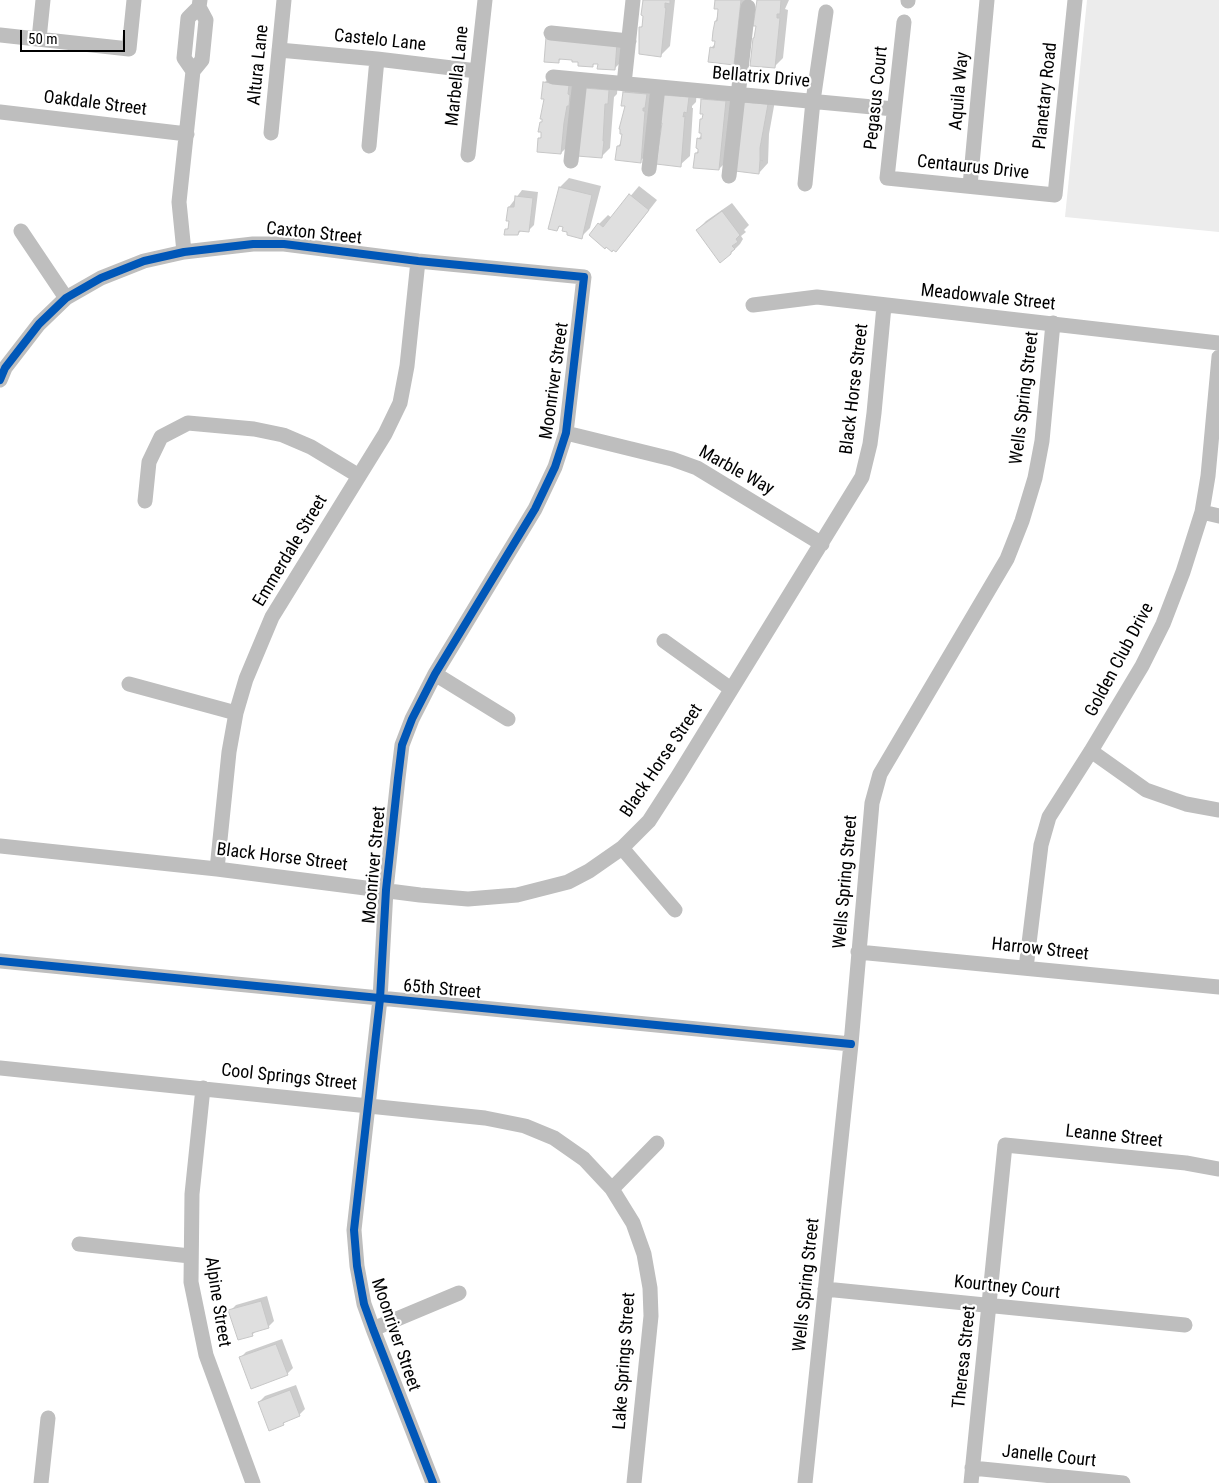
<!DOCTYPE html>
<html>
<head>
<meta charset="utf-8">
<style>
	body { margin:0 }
	#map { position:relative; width:1219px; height:1483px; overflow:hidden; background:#fff; font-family:"Roboto Condensed",sans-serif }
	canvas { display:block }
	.scale { position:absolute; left:20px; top:30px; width:105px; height:22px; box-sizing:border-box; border:2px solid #000; border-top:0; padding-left:6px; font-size:15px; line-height:18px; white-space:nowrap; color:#000; -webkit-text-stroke:4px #fff; paint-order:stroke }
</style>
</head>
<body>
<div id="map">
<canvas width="1219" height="1483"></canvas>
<div class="scale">50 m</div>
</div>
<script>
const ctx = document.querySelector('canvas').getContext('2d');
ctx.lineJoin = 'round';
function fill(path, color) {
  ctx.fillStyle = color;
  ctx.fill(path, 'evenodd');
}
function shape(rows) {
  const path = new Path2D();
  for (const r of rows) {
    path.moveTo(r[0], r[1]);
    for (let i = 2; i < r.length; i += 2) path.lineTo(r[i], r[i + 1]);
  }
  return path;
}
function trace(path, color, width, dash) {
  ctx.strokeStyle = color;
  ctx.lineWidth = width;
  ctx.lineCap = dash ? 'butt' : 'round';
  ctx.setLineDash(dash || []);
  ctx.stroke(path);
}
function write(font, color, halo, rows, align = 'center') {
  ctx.font = font + ' "Roboto Condensed",sans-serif';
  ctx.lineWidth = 4.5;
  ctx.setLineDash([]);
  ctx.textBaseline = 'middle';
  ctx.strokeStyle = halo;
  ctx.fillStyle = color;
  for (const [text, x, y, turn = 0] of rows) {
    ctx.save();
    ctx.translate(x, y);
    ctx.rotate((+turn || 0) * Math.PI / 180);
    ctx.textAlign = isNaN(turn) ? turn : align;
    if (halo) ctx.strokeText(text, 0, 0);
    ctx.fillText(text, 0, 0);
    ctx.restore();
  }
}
fill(shape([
	[1087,0,1219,0,1219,232,1065,217]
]), '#ececec');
fill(shape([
	[644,0,675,0,670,46,661,55,641,27,644,24],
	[716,0,749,0,743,55,711,48,716,43,716,21,719,8],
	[758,0,789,0,785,9,788,10,783,58,774,67],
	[625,34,623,60,614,69,599,63,595,63,592,66,573,59,562,58,558,62,546,61],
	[553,74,577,76,570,144,561,153,539,139,542,136,541,123,543,120,545,98,544,83],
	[595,79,618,81,617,94,614,97,610,148,601,157,586,88],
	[633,83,656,85,650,152,640,161,618,146,622,142,627,105,624,92],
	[674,86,697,89,696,102,692,106,692,108,693,108,690,156,680,165,663,122,664,96],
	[712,90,735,92,728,160,719,169,696,153,699,150,698,139,702,135,704,118,702,99],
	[776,95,769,134,768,163,759,173,743,118],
	[569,178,601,186,590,228,581,237,564,226,561,225,557,230,550,228,560,187],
	[639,186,657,200,625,241,616,250,599,224,608,215,612,218],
	[522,190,538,192,534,225,528,231,522,230,518,234,506,230,510,226,509,207],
	[732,203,749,225,744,230,746,232,741,236,743,239,740,244,731,253,697,230,706,221],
	[267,1296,274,1321,268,1327,256,1331,252,1335,230,1311,236,1305],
	[282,1339,293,1368,287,1374,240,1358,246,1352],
	[296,1385,305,1409,299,1415,288,1419,283,1424,259,1402,265,1396]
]), '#0003');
const building = shape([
	[643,0,670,0,670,4,665,3,665,8,666,8,661,57,639,54,639,27,642,27,643,16,641,15,643,0],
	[715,0,741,0,734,65,708,62,710,47,714,48,715,41,712,41,713,31,715,21,717,21,718,9,714,9,715,0],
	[757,0,781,0,780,14,777,14,777,18,780,18,775,68,750,66,753,38,754,38,756,26,753,26,757,0],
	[546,37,617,43,615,70,597,69,598,64,593,64,593,67,578,66,578,62,572,62,572,60,559,59,559,63,544,62,546,37],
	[543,82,569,85,568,94,570,95,569,106,567,106,564,123,561,154,537,152,538,138,541,138,541,132,538,132,540,122,542,122,542,119,540,119,544,99,541,99,543,82],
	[584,88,609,90,608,104,605,104,603,141,604,141,602,158,577,156,584,88],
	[623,92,647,94,645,108,643,108,643,111,645,111,641,163,615,160,617,146,620,146,622,134,620,134,620,129,619,129,625,106,621,106,623,92],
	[663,95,689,97,687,113,684,112,683,117,685,116,681,167,656,164,662,123,659,123,663,95],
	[701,99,726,101,719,170,693,168,695,153,698,153,698,149,696,148,697,138,701,139,701,133,699,133,700,119,702,119,703,114,700,114,701,99],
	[741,102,768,104,760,148,760,160,763,161,760,160,759,174,735,171,741,102],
	[559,187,592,195,582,239,567,235,567,232,562,231,563,227,559,226,557,231,548,229,559,187],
	[629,194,649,210,616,252,613,250,612,252,606,247,605,249,589,235,598,223,603,227,629,194],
	[515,196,533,198,529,232,519,231,518,235,504,235,505,229,508,229,509,221,506,221,508,207,514,207,515,196],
	[722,211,740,235,736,239,738,242,732,246,735,249,731,252,731,254,720,263,696,230,722,211],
	[261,1301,269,1328,252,1333,253,1336,238,1340,228,1310,261,1301],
	[276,1344,288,1375,251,1389,239,1357,276,1344],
	[290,1390,300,1416,283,1423,284,1425,269,1431,258,1402,290,1390]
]);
fill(building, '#dfdfdf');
trace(building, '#c7c7c7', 1);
trace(shape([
	[908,1,908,0],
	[904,22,887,178,1055,195,1075,0],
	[551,33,629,41],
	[0,35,129,49,134,0],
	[39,39,43,0],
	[279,50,377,59,477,71],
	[193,71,184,58,188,18,199,7,200,0],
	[553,77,894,109],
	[624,84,633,0],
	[0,112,187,134],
	[271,133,284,0],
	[369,146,377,59],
	[468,155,485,0],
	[571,161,580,80],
	[649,169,658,87],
	[729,176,748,7],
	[805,184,813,101,826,12],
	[970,186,987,0],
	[21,231,66,298],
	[184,252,179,202,193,71,202,60,206,20,199,7],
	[753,305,817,297,1219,343],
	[0,380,5,368,39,324,66,298,101,278,144,261,184,252,253,244,284,244,418,261,584,277,566,433,555,467,535,509,435,674,412,719,402,745,398,778,386,890,380,999,354,1230,357,1266,364,1304,373,1329,433,1483],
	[566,433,672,459,697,468,822,544],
	[145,501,149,462,161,437,188,423,254,429,283,435,311,447,359,476],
	[1202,512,1219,516],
	[664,641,731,689],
	[435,674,508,719],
	[129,684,236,713],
	[1091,751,1146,790,1186,804,1219,810],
	[0,846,217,869,420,895,468,899,517,895,568,882,589,871,622,848,649,821,678,776,862,477,870,444,874,413,884,306],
	[622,848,675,910],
	[217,869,229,752,236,713,246,679,272,617,385,434,400,403,407,366,418,261],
	[858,952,1219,987],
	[0,961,851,1044],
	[1026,968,1041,845,1049,817,1091,751,1142,666,1163,624,1183,572,1202,512,1208,476,1219,357],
	[0,1068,485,1118,525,1126,554,1138,584,1159,612,1189,633,1223,644,1254,650,1288,651,1316,634,1483],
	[203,1088,192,1194,191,1282,206,1355,253,1483],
	[612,1189,657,1143],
	[79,1244,190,1256],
	[825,1289,1185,1325],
	[373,1329,459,1293],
	[972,1468,1123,1483],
	[41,1483,48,1418],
	[805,1483,851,1044,872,803,880,774,1007,559,1022,521,1035,478,1042,441,1053,323],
	[971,1483,1005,1145,1186,1163,1219,1169]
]), '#bebebe', 15);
trace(shape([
	[0,380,5,368,39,324,66,298,101,278,144,261,184,252,253,244,284,244,418,261,584,277,566,433,555,467,535,509,435,674,412,719,402,745,398,778,386,890,380,999,354,1230,357,1266,364,1304,373,1329,433,1483],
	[0,961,851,1044]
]), '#0057b8', 8);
write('18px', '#000', '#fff', [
	["Castelo Lane",380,41,6],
	["Altura Lane",259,65,-84],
	["Marbella Lane",458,76,-84],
	["Bellatrix Drive",761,78,5],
	["Aquila Way",960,91,-85],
	["Planetary Road",1046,96,-84],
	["Pegasus Court",877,98,-84],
	["Oakdale Street",95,104,7],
	["Centaurus Drive",973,168,6],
	["Caxton Street",314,234,6],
	["Meadowvale Street",988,298,6],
	["Moonriver Street",555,381,-82],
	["Black Horse Street",855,389,-83],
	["Wells Spring Street",1025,398,-83],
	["Marble Way",736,471,29],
	["Emmerdale Street",291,551,-59],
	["Golden Club Drive",1120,660,-62],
	["Black Horse Street",662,761,-56],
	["Black Horse Street",282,858,7],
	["Moonriver Street",375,865,-85],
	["Wells Spring Street",846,882,-85],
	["Harrow Street",1040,950,6],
	["65th Street",442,990,5],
	["Cool Springs Street",289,1078,6],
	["Leanne Street",1114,1137,6],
	["Wells Spring Street",807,1285,-84],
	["Kourtney Court",1007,1288,6],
	["Alpine Street",217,1302,81],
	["Moonriver Street",395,1335,71],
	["Theresa Street",965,1357,-84],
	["Lake Springs Street",625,1361,-86],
	["Janelle Court",1049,1457,6]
]);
</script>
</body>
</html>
